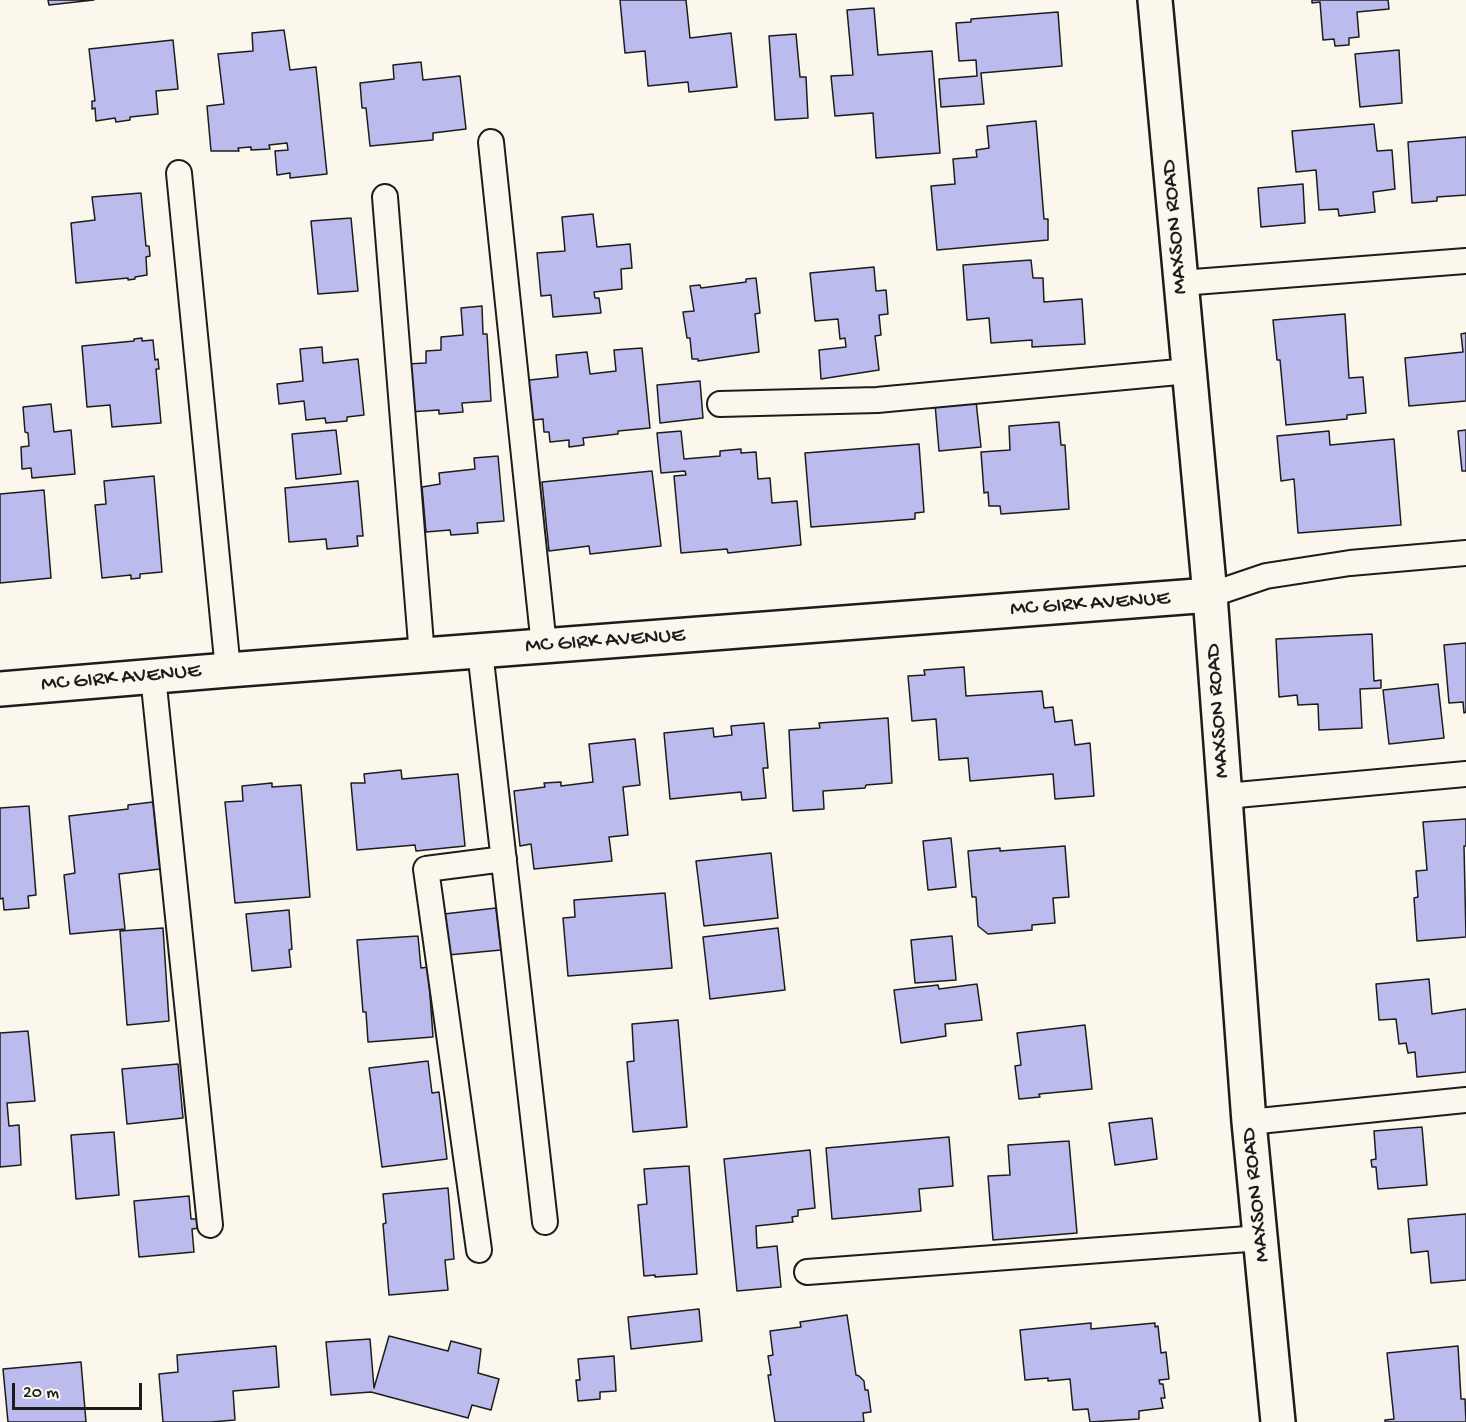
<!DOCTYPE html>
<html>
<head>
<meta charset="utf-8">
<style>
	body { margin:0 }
	#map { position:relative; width:1466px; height:1422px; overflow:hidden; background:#fbf7ec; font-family:"Gochi Hand",sans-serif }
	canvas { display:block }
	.scale { position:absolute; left:12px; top:1383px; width:130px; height:27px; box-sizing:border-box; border:3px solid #1c1c1c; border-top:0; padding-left:8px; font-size:18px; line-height:21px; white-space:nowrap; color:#1c1c1c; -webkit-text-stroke:4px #fbf7ec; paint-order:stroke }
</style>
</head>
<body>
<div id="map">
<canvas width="1466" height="1422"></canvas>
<div class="scale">20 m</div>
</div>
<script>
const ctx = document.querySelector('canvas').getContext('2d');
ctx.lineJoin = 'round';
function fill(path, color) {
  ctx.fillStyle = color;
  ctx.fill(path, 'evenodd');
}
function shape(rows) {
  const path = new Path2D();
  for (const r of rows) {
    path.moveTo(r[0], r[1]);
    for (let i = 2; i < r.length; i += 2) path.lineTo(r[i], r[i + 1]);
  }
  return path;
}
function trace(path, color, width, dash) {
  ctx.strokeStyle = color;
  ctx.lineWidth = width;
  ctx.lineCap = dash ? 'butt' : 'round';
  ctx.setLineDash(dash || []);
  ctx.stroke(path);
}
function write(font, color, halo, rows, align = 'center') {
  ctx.font = font + ' "Gochi Hand",sans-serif';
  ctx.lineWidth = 5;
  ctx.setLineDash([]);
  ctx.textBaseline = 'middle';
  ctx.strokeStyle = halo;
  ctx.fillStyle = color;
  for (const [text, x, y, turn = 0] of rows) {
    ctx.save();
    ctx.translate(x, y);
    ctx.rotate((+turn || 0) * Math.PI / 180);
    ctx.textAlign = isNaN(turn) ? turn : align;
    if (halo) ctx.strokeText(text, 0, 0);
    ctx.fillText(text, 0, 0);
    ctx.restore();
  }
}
const building = shape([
	[48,0,94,0,49,5,48,0],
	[620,0,686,0,690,38,731,33,737,87,689,92,688,82,648,86,645,51,625,53,620,0],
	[1312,0,1388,0,1389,9,1357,12,1359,37,1349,38,1349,45,1335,46,1334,39,1323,40,1320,2,1312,3,1312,0],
	[874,8,878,55,932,51,940,153,876,158,873,113,835,116,831,76,853,75,847,10,874,8],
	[1058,12,1062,66,981,73,984,104,941,107,939,79,977,76,976,60,959,61,956,23,971,22,971,19,1058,12],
	[284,30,290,70,316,67,327,174,290,178,290,173,277,175,275,151,288,150,287,143,269,145,270,149,251,150,251,147,238,148,239,151,211,151,207,106,224,104,218,54,253,51,252,33,284,30],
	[796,34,800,77,806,77,808,118,775,120,769,36,796,34],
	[173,40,178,89,156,91,158,114,130,117,130,120,116,122,115,118,96,121,95,108,92,109,92,101,95,101,89,49,173,40],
	[1399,50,1402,103,1360,107,1355,54,1399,50],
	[421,62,423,80,460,76,466,129,433,133,433,140,370,146,366,108,362,108,360,83,394,79,393,65,421,62],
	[1036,121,1044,219,1048,219,1048,240,937,250,931,186,955,184,953,159,977,157,976,150,989,148,987,126,1036,121],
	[1374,124,1377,151,1392,150,1395,189,1373,192,1375,212,1339,216,1338,209,1319,210,1316,170,1296,172,1292,131,1374,124],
	[1466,137,1466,195,1437,197,1437,201,1412,203,1408,142,1466,137],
	[1303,184,1305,223,1261,227,1258,188,1303,184],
	[141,193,146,246,149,246,150,256,146,257,147,275,135,277,135,279,128,280,128,278,76,283,71,223,95,220,92,197,141,193],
	[593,214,597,247,630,244,632,268,621,269,622,289,594,292,595,298,599,298,601,313,553,317,551,295,541,296,537,253,565,251,562,217,593,214],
	[351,218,358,291,318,294,311,221,351,218],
	[1031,260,1033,278,1043,278,1044,302,1082,299,1085,344,1032,347,1032,340,991,343,989,318,967,320,963,265,1031,260],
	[874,267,876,291,886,290,888,314,879,315,881,335,875,336,879,370,821,379,819,350,846,347,845,338,840,339,838,319,815,321,810,273,874,267],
	[756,278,760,313,755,314,759,352,698,361,698,359,692,359,690,338,687,338,683,312,694,311,690,286,700,285,701,288,746,282,746,279,756,278],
	[482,306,483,334,487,334,491,401,462,403,463,412,439,414,439,410,409,412,407,364,426,363,426,351,441,350,441,337,463,335,461,308,482,306],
	[1345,314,1349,378,1363,377,1366,413,1347,415,1347,419,1286,425,1280,360,1277,360,1273,320,1345,314],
	[1466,333,1466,401,1409,406,1405,358,1463,352,1461,334,1466,333],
	[142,338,142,341,153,340,155,360,158,359,159,369,156,369,161,423,112,427,110,405,87,407,82,346,134,341,134,339,142,338],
	[322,347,323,363,358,359,364,415,347,417,347,421,326,423,325,418,306,420,304,401,279,404,277,384,303,381,300,349,322,347],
	[642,348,650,428,618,431,618,434,583,438,584,445,569,447,569,440,550,442,549,432,544,432,543,419,525,421,520,381,558,377,556,355,587,352,590,374,616,371,614,350,642,348],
	[700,381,703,418,660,423,657,385,700,381],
	[976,401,981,447,939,451,935,404,976,401],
	[51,404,54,432,71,430,75,474,32,478,31,468,22,469,21,447,29,446,28,433,25,432,23,407,51,404],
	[1059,422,1061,445,1065,445,1069,509,1001,514,1000,506,989,506,988,492,984,493,981,452,1010,450,1009,426,1059,422],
	[336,430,341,474,296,479,292,434,336,430],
	[1466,430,1466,471,1462,471,1458,431,1466,430],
	[681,431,684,459,720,456,720,451,741,449,741,453,756,452,758,479,770,478,772,503,797,501,801,545,728,553,727,549,681,553,674,476,686,475,685,471,661,473,657,433,681,431],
	[1329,431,1330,445,1394,439,1401,525,1298,533,1294,479,1281,481,1277,436,1329,431],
	[919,444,924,512,915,513,915,519,811,527,805,453,919,444],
	[498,456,504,521,477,523,478,533,451,535,450,530,426,532,422,487,440,484,439,473,475,469,474,458,498,456],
	[652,471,661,546,590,554,589,546,549,551,542,482,652,471],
	[154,476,162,572,140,574,140,578,131,579,131,575,102,578,95,505,106,504,104,481,154,476],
	[358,481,363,536,357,536,358,546,327,549,326,539,289,542,285,488,358,481],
	[44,490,51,578,0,583,0,494,44,490],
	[1372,634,1374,681,1381,680,1381,688,1360,689,1362,728,1319,730,1318,704,1298,705,1297,695,1279,697,1276,639,1372,634],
	[1466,643,1466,712,1464,713,1463,702,1449,703,1444,645,1466,643],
	[964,667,966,696,1042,691,1044,708,1053,707,1055,722,1072,720,1075,745,1090,743,1094,796,1055,799,1053,774,970,781,968,758,939,760,936,719,912,721,908,676,925,675,924,670,964,667],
	[1438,684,1444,738,1389,744,1383,690,1438,684],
	[888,718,892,783,866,785,865,788,823,791,824,809,793,811,789,730,820,728,819,723,888,718],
	[764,723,768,768,763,768,766,798,742,800,741,792,670,799,664,733,713,728,714,737,732,735,731,726,764,723],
	[635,739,640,785,623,787,628,835,609,837,612,861,534,869,531,844,520,846,514,791,545,787,544,783,561,782,561,786,593,782,589,744,635,739],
	[401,770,402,779,458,774,465,846,416,851,415,845,357,850,351,783,365,783,364,774,401,770],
	[272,783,272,787,301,785,310,897,235,903,225,802,243,801,242,786,272,783],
	[153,802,160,869,119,874,125,929,70,934,64,875,75,873,69,816,128,809,128,805,153,802],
	[29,806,36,895,28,896,29,908,4,910,3,898,0,899,0,808,29,806],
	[1466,819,1466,846,1464,846,1466,937,1417,941,1414,898,1418,897,1416,871,1427,870,1423,822,1466,819],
	[951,838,956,887,928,890,923,841,951,838],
	[1065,846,1069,897,1053,898,1055,923,1032,925,1032,930,988,934,978,926,976,897,972,897,968,851,1000,848,1000,851,1065,846],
	[771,853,778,918,704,926,696,861,771,853],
	[665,893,672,968,568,976,563,918,575,917,574,900,665,893],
	[496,908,501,950,448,955,444,914,496,908],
	[289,910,292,949,289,950,291,967,252,971,246,914,289,910],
	[163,928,169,1021,127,1025,120,931,163,928],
	[778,928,785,990,710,999,703,937,778,928],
	[418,936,421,968,428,967,433,1037,368,1042,366,1012,363,1012,357,940,418,936],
	[952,936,956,980,915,983,911,940,952,936],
	[1429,979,1432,1014,1466,1009,1466,1072,1417,1077,1415,1052,1408,1053,1406,1043,1399,1044,1396,1019,1379,1020,1376,984,1429,979],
	[977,984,982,1020,945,1024,946,1036,901,1043,894,990,938,985,939,989,977,984],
	[678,1020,687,1127,633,1132,627,1062,634,1061,632,1024,678,1020],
	[1085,1025,1092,1089,1039,1094,1040,1097,1019,1099,1015,1066,1021,1065,1017,1033,1085,1025],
	[28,1031,35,1101,7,1103,9,1126,19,1125,21,1165,0,1167,0,1033,28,1031],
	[428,1061,432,1093,439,1092,447,1159,382,1167,369,1068,428,1061],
	[178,1064,183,1118,127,1124,122,1069,178,1064],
	[1152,1118,1157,1159,1115,1165,1109,1123,1152,1118],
	[1422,1127,1427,1185,1378,1189,1376,1167,1372,1167,1371,1160,1376,1159,1374,1131,1422,1127],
	[114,1132,119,1195,76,1199,71,1135,114,1132],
	[949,1137,953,1186,919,1189,921,1211,832,1219,826,1148,949,1137],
	[1069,1141,1077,1233,993,1240,988,1176,1010,1175,1008,1145,1069,1141],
	[810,1150,815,1208,798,1210,798,1216,792,1217,793,1222,756,1226,757,1248,777,1246,781,1287,737,1291,724,1159,810,1150],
	[689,1166,697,1274,655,1277,655,1275,644,1276,638,1205,647,1204,644,1169,689,1166],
	[448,1188,454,1259,445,1260,448,1290,389,1295,383,1224,386,1223,383,1194,448,1188],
	[189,1196,191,1219,199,1219,200,1228,192,1229,194,1252,139,1257,134,1201,189,1196],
	[1466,1214,1466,1280,1431,1283,1428,1251,1411,1253,1408,1219,1466,1214],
	[699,1309,702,1341,631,1349,628,1317,699,1309],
	[847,1315,856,1375,859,1376,864,1381,865,1390,868,1390,871,1412,863,1413,864,1422,775,1422,768,1375,771,1375,768,1356,773,1355,770,1331,801,1327,800,1322,847,1315],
	[1091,1323,1091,1329,1155,1323,1155,1327,1158,1326,1161,1353,1166,1352,1169,1379,1159,1380,1160,1384,1163,1384,1165,1398,1161,1398,1163,1408,1139,1411,1139,1419,1090,1422,1088,1409,1073,1410,1070,1379,1048,1381,1048,1378,1025,1380,1020,1330,1091,1323],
	[389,1336,448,1351,451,1341,481,1349,478,1373,499,1379,491,1410,472,1405,468,1418,371,1392,331,1395,326,1342,370,1339,374,1388,389,1336],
	[276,1346,279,1387,233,1391,235,1420,211,1422,163,1422,159,1374,178,1372,177,1355,276,1346],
	[1458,1346,1461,1399,1465,1399,1466,1422,1385,1422,1385,1420,1394,1419,1387,1353,1458,1346],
	[614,1356,616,1391,600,1392,600,1399,578,1401,576,1380,580,1380,578,1359,614,1356],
	[81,1362,86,1422,8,1422,3,1369,81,1362]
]);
fill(building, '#bbbced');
trace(building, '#1c1c1c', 1.5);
const lane = shape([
	[491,142,544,646],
	[179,173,228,670],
	[385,197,422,656],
	[1181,283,1466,261],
	[720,404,877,400,1189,371],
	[1210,595,1266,576,1350,563,1466,553],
	[480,651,545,1222],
	[153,676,210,1225],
	[1226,796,1466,774],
	[1249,1122,1466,1100],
	[479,1250,426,869,504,859],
	[807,1272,1261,1238]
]);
const street = shape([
	[0,689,228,670,1210,595]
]);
const secondary = shape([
	[1155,0,1210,595,1249,1122,1278,1422]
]);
trace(lane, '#1c1c1c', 28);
trace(street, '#1c1c1c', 38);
trace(secondary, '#1c1c1c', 38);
trace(lane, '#fbf7ec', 24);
trace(street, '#fbf7ec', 33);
trace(secondary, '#fbf7ec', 33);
write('22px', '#1c1c1c', '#fbf7ec', [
	["MAXSON ROAD",1176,227,-95],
	["MC GIRK AVENUE",1090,605,-4],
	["MC GIRK AVENUE",605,642,-4],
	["MC GIRK AVENUE",121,679,-5],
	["MAXSON ROAD",1219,711,-94],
	["MAXSON ROAD",1257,1195,-96]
]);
</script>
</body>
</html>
